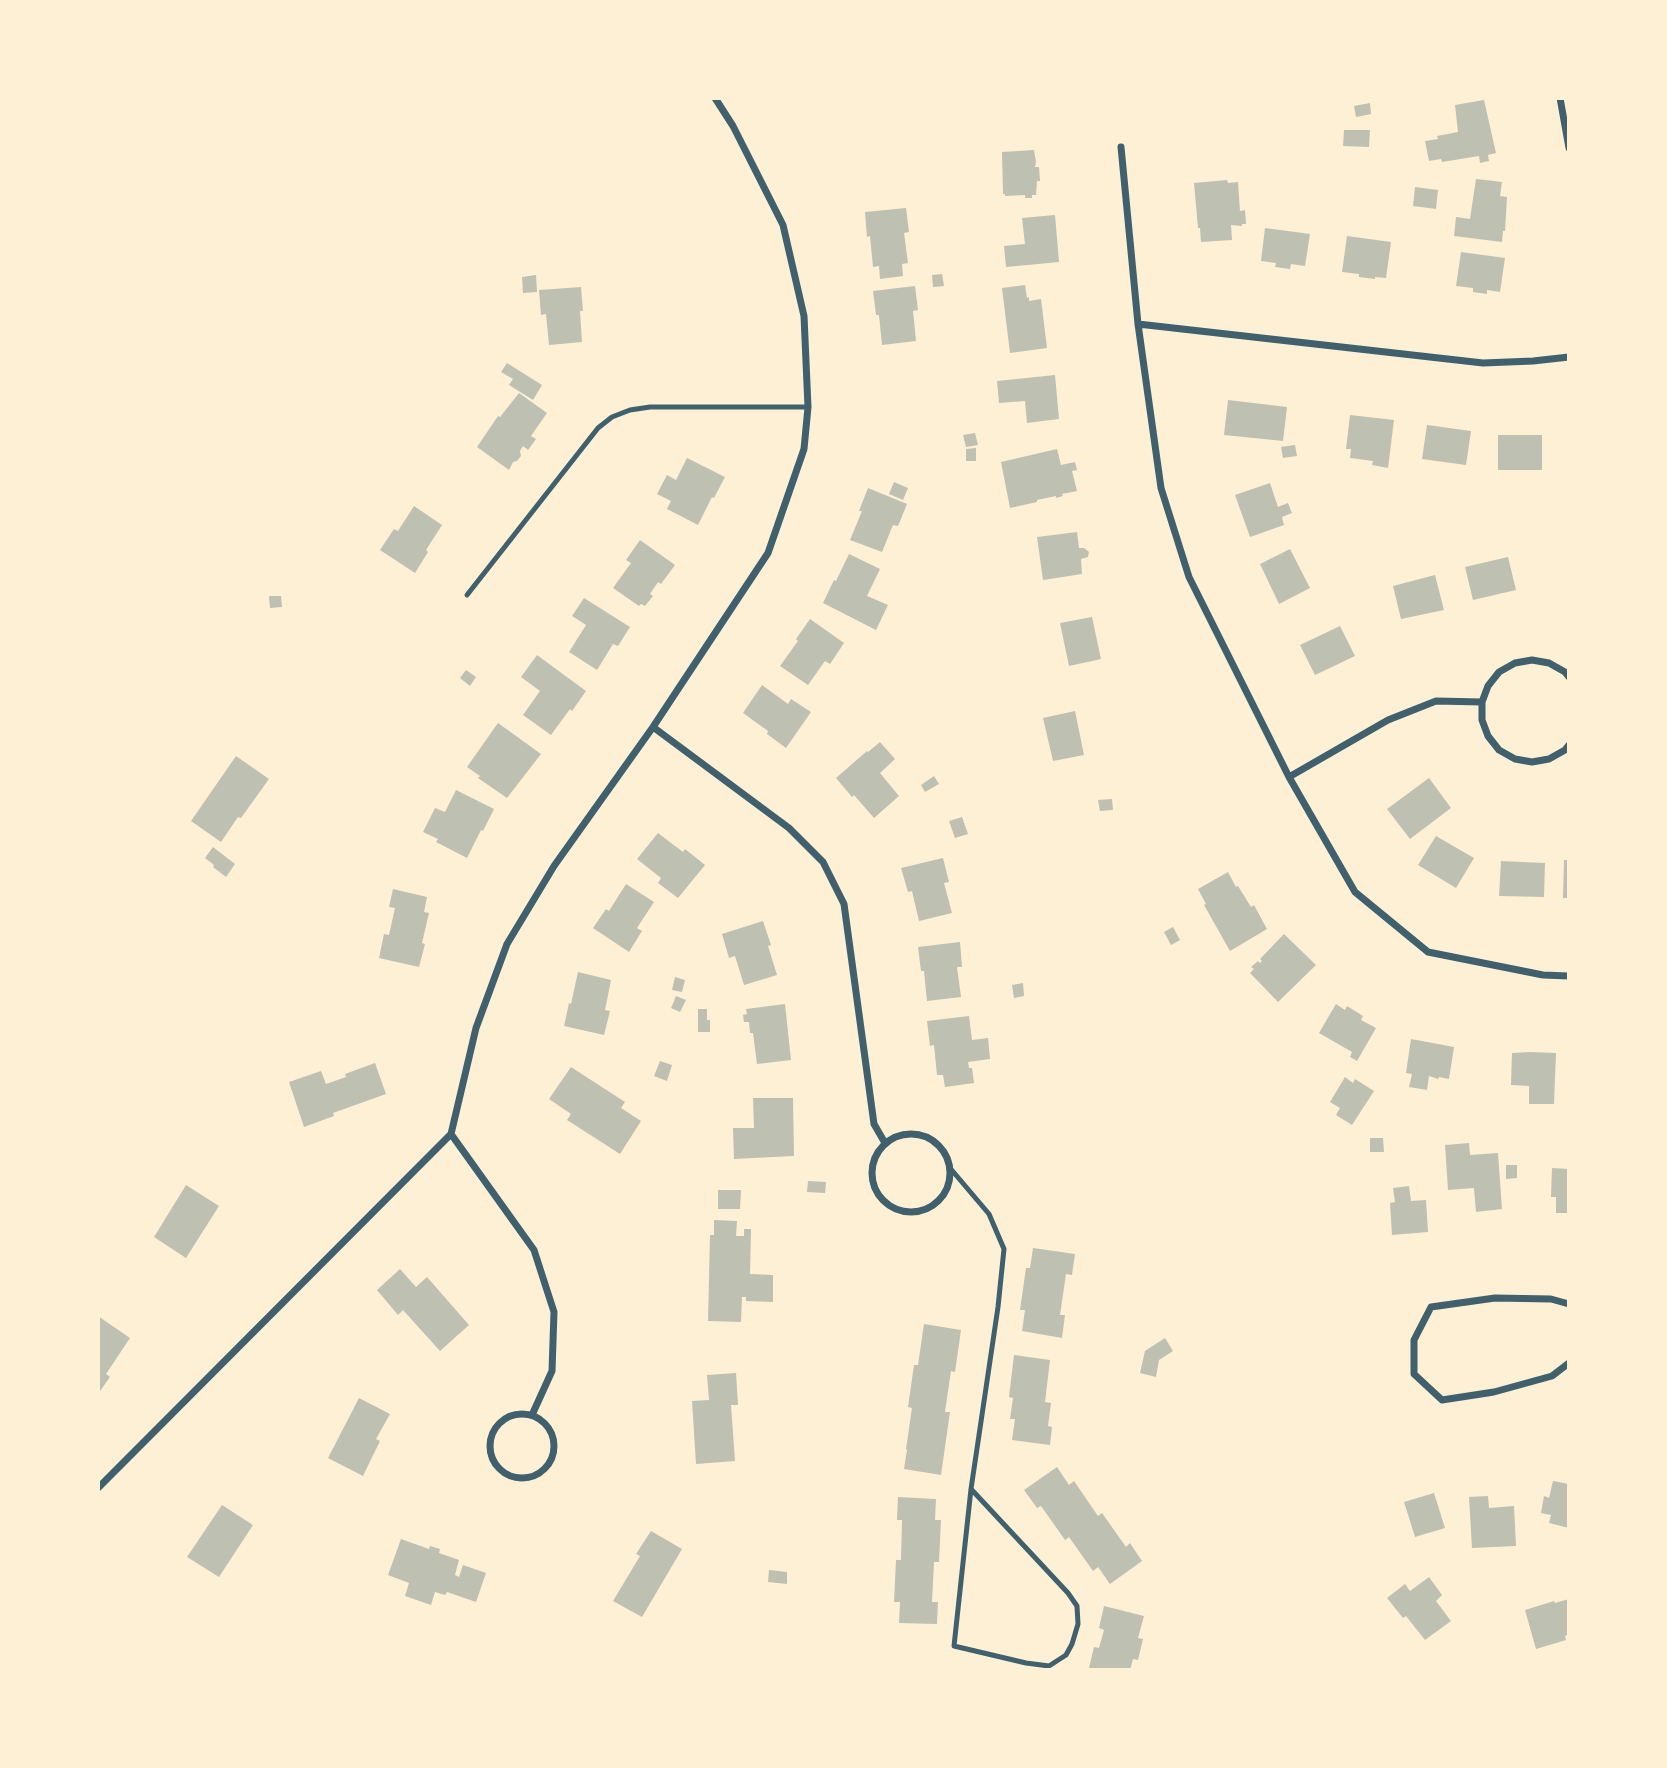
<!DOCTYPE html>
<html>
<head>
<meta charset="utf-8">
<style>
	body { margin:0 }
	#map { position:relative; width:1667px; height:1768px; overflow:hidden; background:#fdf0d5; font-family:Signika,sans-serif }
	canvas { display:block }
	.frame { position:absolute; inset:0; border:100px solid #fdf0d5; pointer-events:none }
</style>
</head>
<body>
<div id="map">
<canvas width="1667" height="1768"></canvas>
<div class="frame"></div>
</div>
<script>
const ctx = document.querySelector('canvas').getContext('2d');
ctx.lineJoin = 'round';
function fill(path, color) {
  ctx.fillStyle = color;
  ctx.fill(path, 'evenodd');
}
function shape(rows) {
  const path = new Path2D();
  for (const r of rows) {
    if (r.length === 3) {
      path.moveTo(r[0] + r[2], r[1]);
      path.arc(r[0], r[1], r[2], 0, 2 * Math.PI);
      continue;
    }
    path.moveTo(r[0], r[1]);
    for (let i = 2; i < r.length; i += 2) path.lineTo(r[i], r[i + 1]);
  }
  return path;
}
function trace(path, color, width, dash) {
  ctx.strokeStyle = color;
  ctx.lineWidth = width;
  ctx.lineCap = dash ? 'butt' : 'round';
  ctx.setLineDash(dash || []);
  ctx.stroke(path);
}
fill(shape([
	[1484,100,1496,153,1488,155,1489,161,1480,163,1479,156,1442,162,1441,159,1429,161,1425,141,1438,139,1437,136,1458,132,1455,105],
	[1370,103,1371,114,1356,117,1354,106],
	[1344,130,1370,130,1369,147,1343,146],
	[1034,150,1036,162,1035,167,1039,167,1040,181,1037,181,1036,195,1032,195,1032,198,1025,198,1025,195,1005,196,1005,194,1003,194,1002,152],
	[1476,179,1502,182,1500,196,1507,197,1505,231,1503,231,1502,242,1454,236,1456,217,1470,219],
	[1227,180,1228,183,1238,182,1240,211,1245,210,1246,224,1242,224,1242,226,1231,225,1232,240,1201,242,1200,228,1198,228,1194,183],
	[1415,187,1438,190,1436,209,1413,206],
	[906,208,909,232,904,233,908,263,902,264,903,276,880,279,879,266,873,267,870,236,867,237,865,212],
	[1055,215,1059,262,1006,267,1004,246,1025,244,1022,218],
	[1265,228,1310,234,1305,266,1291,264,1290,269,1275,267,1276,263,1261,261],
	[1347,236,1391,242,1386,278,1375,277,1375,279,1359,277,1359,274,1342,272],
	[1461,252,1505,258,1500,292,1487,290,1487,294,1473,292,1473,288,1456,286],
	[942,274,944,286,933,287,932,275],
	[536,275,537,292,523,293,522,277],
	[1025,285,1027,298,1029,297,1029,301,1041,299,1047,348,1010,353,1002,288],
	[915,286,918,310,913,311,916,341,882,345,879,315,876,315,873,291],
	[581,287,583,311,580,311,582,342,549,345,546,314,541,315,539,290],
	[507,363,542,385,533,400,509,385,513,379,501,372],
	[1055,375,1059,419,1027,423,1025,401,999,403,997,381],
	[519,393,547,413,531,436,536,439,528,450,523,446,520,451,521,456,517,461,513,462,509,470,477,447,498,416,500,417],
	[1228,400,1287,407,1283,441,1224,435],
	[1350,415,1394,420,1388,468,1372,465,1373,461,1350,458,1351,449,1346,449],
	[1427,425,1471,431,1466,465,1422,459],
	[975,433,978,445,966,447,963,435],
	[1498,435,1542,435,1542,470,1498,470],
	[1295,445,1297,456,1283,458,1281,447],
	[976,448,976,461,966,461,966,449],
	[1057,449,1061,465,1075,462,1077,470,1072,471,1077,491,1062,494,1063,496,1056,498,1056,496,1037,500,1037,502,1010,508,1001,462],
	[687,458,725,477,714,498,712,497,698,525,667,509,671,501,657,494,667,475,676,480],
	[894,482,908,488,903,500,889,494],
	[1270,483,1278,507,1288,503,1292,513,1282,517,1284,525,1250,537,1235,495],
	[868,488,907,504,898,526,893,525,882,552,850,540,862,511,859,511],
	[414,506,442,525,426,550,428,552,415,573,380,550,394,529,398,531],
	[1077,532,1079,548,1084,548,1089,552,1088,557,1081,559,1082,574,1043,580,1037,537],
	[640,540,675,565,661,584,658,582,650,594,653,596,645,606,641,604,639,606,613,588,631,563,626,560],
	[1290,549,1310,588,1279,604,1260,564],
	[849,554,880,569,867,596,888,605,876,630,823,603,834,580,836,581],
	[1508,557,1516,590,1473,600,1465,567],
	[1435,575,1444,610,1401,619,1393,586],
	[269,596,281,596,282,607,270,608],
	[584,598,630,627,618,646,613,644,597,670,569,652,586,625,572,616],
	[1092,617,1101,659,1069,666,1060,623],
	[810,619,844,643,830,664,825,661,808,685,780,666,798,641,796,639],
	[1340,626,1355,656,1315,675,1300,645],
	[537,655,586,691,572,711,570,709,551,735,523,715,540,691,521,677],
	[466,670,476,677,470,686,460,678],
	[762,685,788,704,791,699,811,712,786,748,767,734,768,731,743,713],
	[1075,711,1084,755,1053,761,1043,718],
	[498,723,541,754,507,798,478,778,480,776,467,767],
	[880,742,895,759,880,773,899,796,874,818,854,795,852,797,836,778,867,751,868,752],
	[236,756,269,779,241,818,238,817,221,842,191,821],
	[934,776,939,784,925,792,921,785],
	[1429,778,1451,808,1410,839,1387,809],
	[456,790,494,809,483,831,481,830,467,858,436,842,438,839,423,832,435,808,445,812],
	[1112,799,1113,810,1100,811,1098,800],
	[962,817,968,834,955,838,949,821],
	[658,833,683,852,685,849,705,865,678,898,658,883,661,878,637,859],
	[1436,836,1474,858,1456,888,1418,865],
	[213,847,235,864,226,877,213,867,214,865,205,858],
	[943,858,949,882,944,883,952,913,919,921,912,891,908,892,901,868],
	[1564,860,1569,860,1569,898,1563,898],
	[1501,861,1545,863,1544,897,1499,896],
	[1228,872,1236,887,1238,886,1251,907,1254,905,1267,929,1230,951,1204,905,1206,904,1198,889],
	[626,884,654,902,637,928,642,931,629,952,593,928,606,909,609,911],
	[393,889,427,897,424,912,429,913,422,943,425,944,419,967,379,958,384,934,389,935,395,908,389,907],
	[763,921,771,945,768,946,777,975,744,985,735,956,729,958,722,934],
	[1173,927,1180,940,1171,945,1164,932],
	[1284,934,1316,965,1278,1002,1250,973,1254,969,1251,967,1258,961,1260,963,1262,961,1260,959],
	[960,942,962,967,957,967,961,997,927,1001,924,971,921,971,918,947],
	[578,972,611,980,605,1010,610,1011,604,1035,564,1026,569,1003,571,1004],
	[675,977,685,980,682,992,672,990],
	[1023,983,1024,996,1014,998,1012,985],
	[676,996,686,1000,680,1012,671,1008],
	[785,1004,791,1060,757,1064,753,1033,750,1033,749,1022,744,1022,743,1015,747,1014,746,1009],
	[1336,1004,1345,1010,1347,1006,1363,1016,1361,1020,1376,1028,1357,1061,1350,1057,1352,1052,1319,1033],
	[698,1009,707,1009,707,1020,710,1020,710,1032,698,1032],
	[969,1016,972,1040,988,1038,990,1059,968,1062,969,1068,972,1068,974,1083,945,1087,943,1075,937,1075,934,1045,930,1046,927,1021],
	[1411,1039,1454,1047,1449,1079,1439,1077,1438,1079,1429,1076,1427,1090,1409,1087,1412,1074,1406,1073],
	[1530,1052,1556,1053,1554,1104,1529,1104,1529,1086,1511,1085,1512,1053],
	[660,1061,672,1065,667,1081,654,1076],
	[375,1063,386,1094,333,1113,334,1116,304,1127,289,1082,321,1071,326,1084,346,1077,345,1074],
	[571,1067,625,1102,621,1108,641,1121,620,1154,567,1120,571,1114,549,1099],
	[1345,1077,1353,1083,1355,1079,1374,1091,1352,1125,1336,1115,1340,1108,1330,1102],
	[753,1098,793,1098,794,1156,734,1159,733,1128,754,1128],
	[1370,1138,1383,1138,1384,1152,1370,1152],
	[1469,1143,1470,1155,1498,1153,1502,1209,1476,1212,1474,1188,1448,1190,1445,1145],
	[1506,1165,1517,1165,1517,1178,1506,1179],
	[1552,1168,1569,1169,1569,1213,1556,1213,1556,1197,1551,1197],
	[808,1181,826,1182,825,1193,807,1192],
	[186,1185,219,1206,186,1258,154,1237],
	[1409,1186,1411,1201,1426,1200,1428,1232,1392,1235,1390,1203,1395,1202,1393,1188],
	[718,1190,741,1190,740,1209,718,1209],
	[714,1220,737,1221,736,1236,744,1236,744,1229,751,1229,750,1274,773,1275,773,1302,746,1301,746,1297,742,1297,741,1322,708,1321,710,1235,714,1235],
	[1033,1248,1075,1254,1072,1275,1066,1274,1060,1315,1065,1315,1062,1338,1022,1331,1025,1310,1020,1310,1026,1268,1030,1268],
	[400,1269,416,1287,427,1277,469,1325,440,1351,403,1310,398,1315,377,1290],
	[98,1316,130,1338,106,1374,110,1377,98,1394],
	[924,1324,961,1330,955,1372,951,1371,945,1412,950,1412,941,1475,904,1469,907,1450,906,1449,912,1408,908,1407,914,1365,918,1365],
	[1165,1338,1173,1351,1159,1360,1156,1377,1140,1373,1145,1351],
	[1014,1355,1050,1360,1045,1402,1051,1403,1048,1426,1052,1427,1050,1445,1012,1440,1015,1419,1010,1419,1013,1398,1009,1397],
	[736,1373,738,1405,731,1405,735,1461,696,1464,692,1401,709,1400,707,1375],
	[359,1398,390,1414,376,1439,380,1441,363,1476,328,1458],
	[1057,1467,1069,1485,1074,1481,1098,1516,1102,1513,1126,1547,1130,1543,1142,1561,1110,1584,1098,1567,1093,1571,1069,1537,1065,1540,1041,1506,1037,1508,1024,1490],
	[1553,1481,1569,1484,1569,1528,1549,1523,1551,1515,1541,1513,1544,1496,1549,1498],
	[1434,1493,1445,1528,1415,1537,1404,1502],
	[1488,1496,1489,1508,1514,1506,1516,1546,1472,1548,1469,1497],
	[898,1497,936,1499,935,1520,941,1520,939,1562,934,1562,932,1602,938,1602,937,1624,899,1623,900,1602,894,1602,896,1560,901,1560,902,1520,897,1520],
	[222,1505,253,1525,219,1577,187,1557],
	[651,1531,682,1549,642,1617,613,1601,640,1556,636,1554],
	[401,1539,429,1549,430,1546,440,1549,439,1553,459,1560,455,1575,459,1577,463,1565,486,1573,476,1602,447,1592,445,1595,435,1592,431,1605,405,1596,409,1583,388,1575],
	[769,1570,787,1572,787,1584,768,1582],
	[1429,1577,1442,1595,1436,1601,1451,1621,1425,1640,1406,1616,1403,1618,1387,1598,1405,1584,1410,1591],
	[1569,1599,1569,1634,1565,1636,1566,1640,1536,1649,1525,1610,1554,1601,1555,1603],
	[1104,1606,1144,1616,1138,1638,1143,1639,1138,1660,1133,1659,1130,1670,1096,1670,1089,1668,1094,1647,1099,1648,1104,1630,1099,1628]
]), '#bec0b2');
trace(shape([
	[467,595,598,428,612,417,630,410,650,407,808,407],
	[950,1168,989,1214,1004,1249,998,1307,971,1489,954,1646,1026,1663,1049,1666,1066,1655,1072,1644,1078,1624,1077,1606,1068,1593,971,1489]
]), '#3f606c', 5);
trace(shape([
	[1560,98,1569,148],
	[1121,147,1138,324,1161,488,1189,577,1289,777,1355,892,1428,952,1543,975,1569,976],
	[1138,324,1483,363,1533,361,1569,357],
	[1569,677,1565,672,1549,663,1532,660,1515,663,1499,672,1488,686,1482,702,1482,720,1488,736,1499,750,1515,759,1532,762,1549,759,1565,750,1569,745],
	[653,727,789,828,823,862,844,904,874,1124,885,1143],
	[1289,777,1388,720,1436,701,1482,702],
	[911,1173,39],
	[451,1134,476,1028,507,944,554,866,653,727,768,553,804,449,808,407,804,316,783,225,733,126,715,98],
	[451,1134,534,1250,554,1312,552,1371,532,1415],
	[1569,1304,1551,1299,1495,1298,1431,1307,1414,1340,1414,1374,1442,1400,1494,1392,1552,1376,1569,1363],
	[522,1446,32],
	[98,1488,451,1134]
]), '#3f606c', 7);
</script>
</body>
</html>
